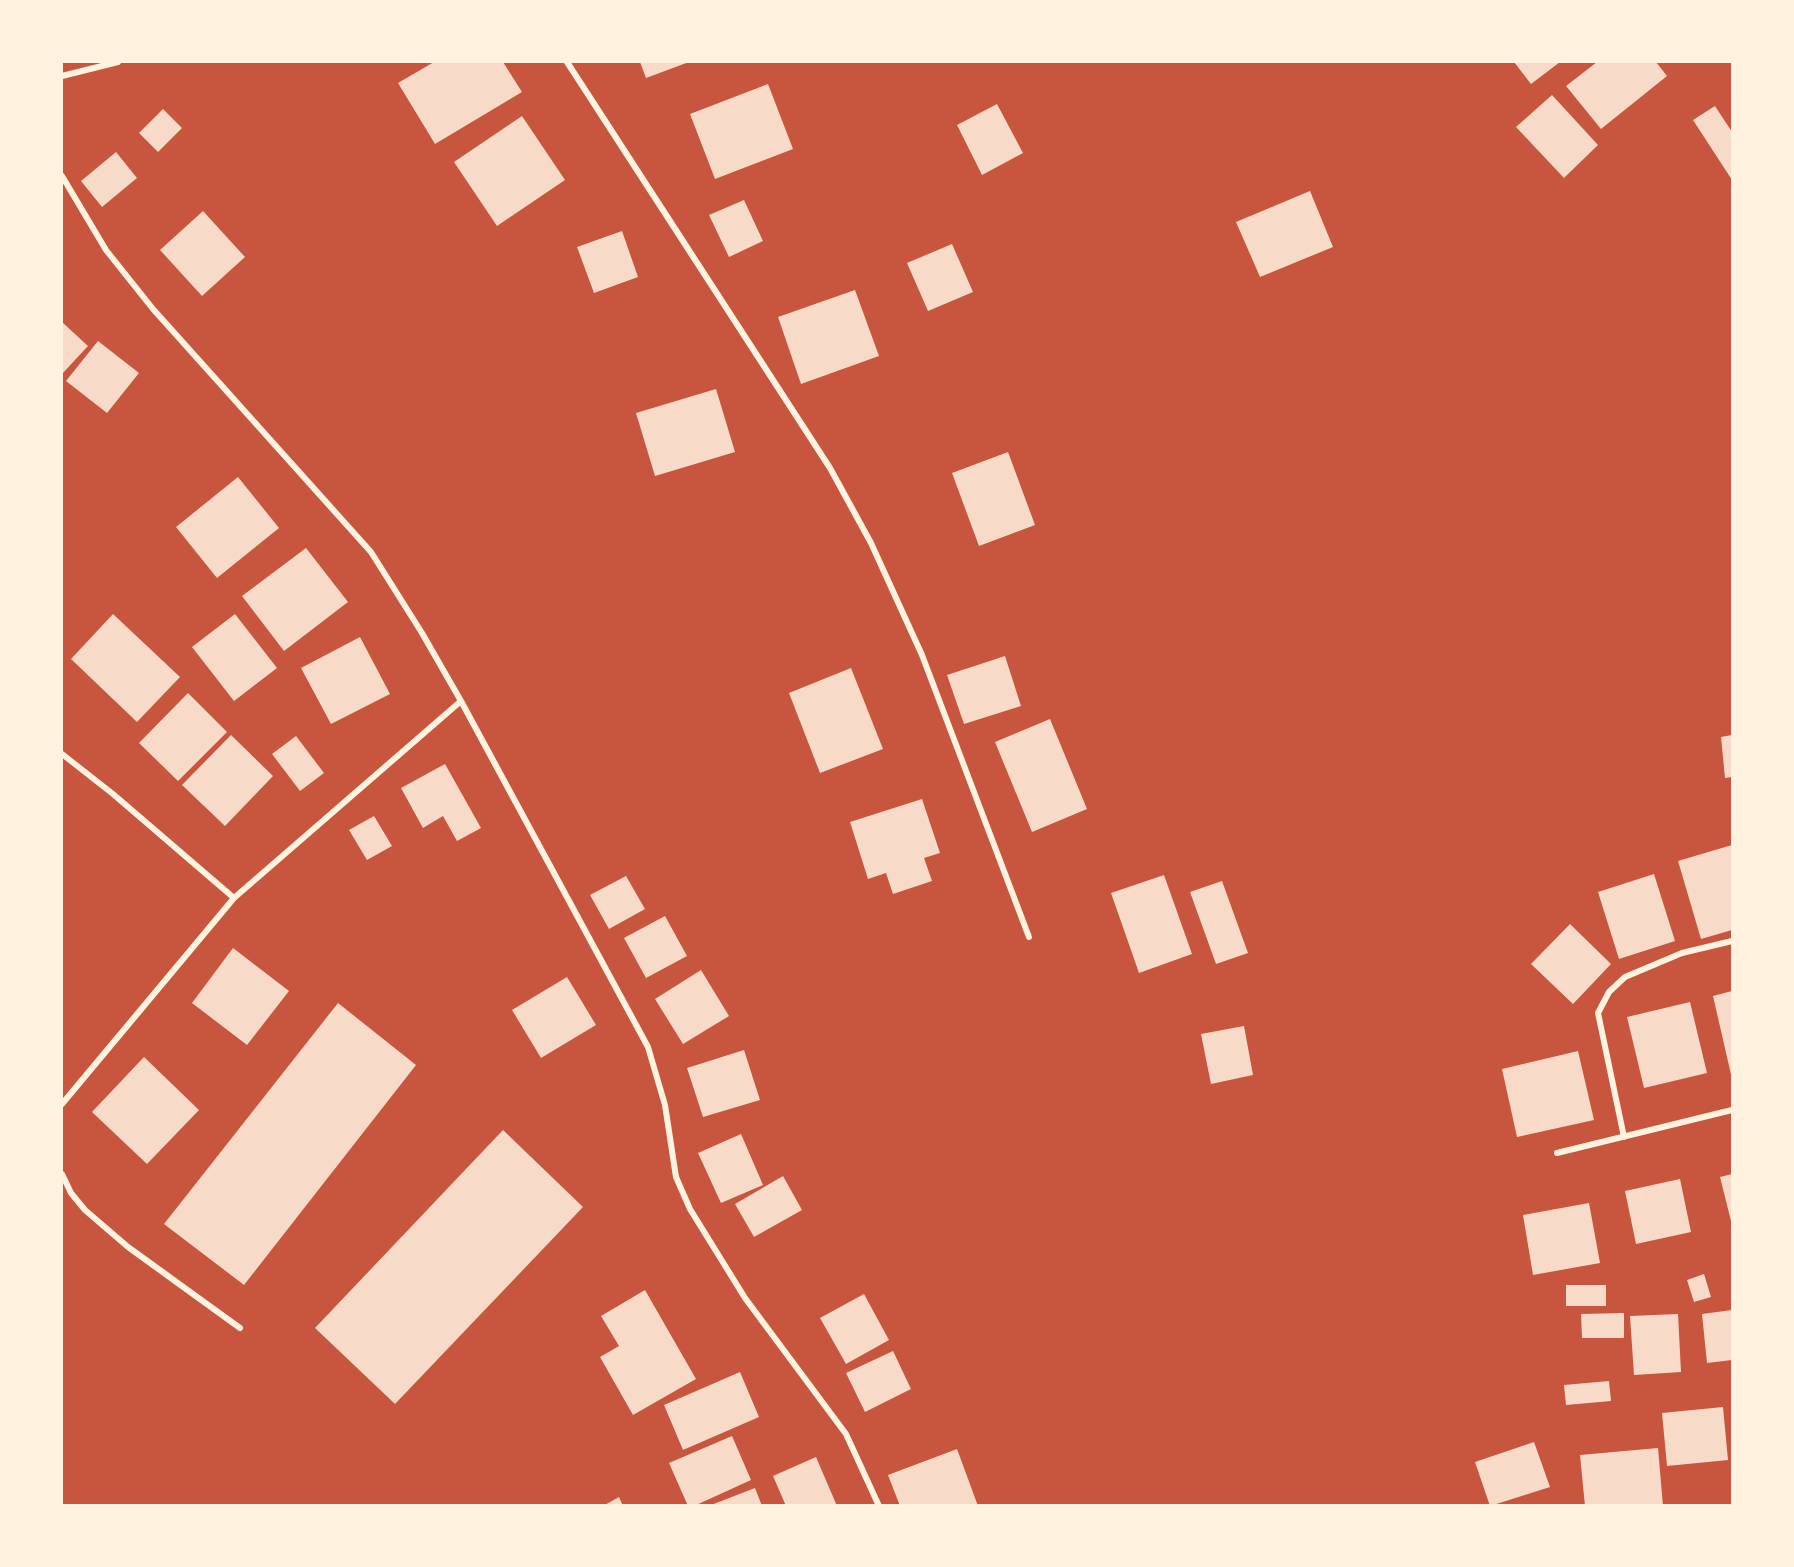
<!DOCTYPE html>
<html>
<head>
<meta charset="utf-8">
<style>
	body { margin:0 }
	#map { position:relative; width:1794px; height:1567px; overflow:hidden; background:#c8553d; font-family:"Alegreya Sans",sans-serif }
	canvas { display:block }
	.frame { position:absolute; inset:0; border:63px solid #fff3e0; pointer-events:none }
</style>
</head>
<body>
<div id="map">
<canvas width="1794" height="1567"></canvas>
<div class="frame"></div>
</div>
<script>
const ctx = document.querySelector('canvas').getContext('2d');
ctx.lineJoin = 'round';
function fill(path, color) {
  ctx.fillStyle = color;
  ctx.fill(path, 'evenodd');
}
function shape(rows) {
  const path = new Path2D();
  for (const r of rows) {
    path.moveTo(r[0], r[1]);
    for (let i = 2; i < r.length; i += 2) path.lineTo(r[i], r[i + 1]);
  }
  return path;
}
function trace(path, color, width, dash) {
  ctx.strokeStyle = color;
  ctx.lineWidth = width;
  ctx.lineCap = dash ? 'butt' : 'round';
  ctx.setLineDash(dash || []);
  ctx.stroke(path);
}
fill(shape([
	[434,62,503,62,522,92,435,144,398,83],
	[640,62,689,62,646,78],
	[1514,62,1560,62,1531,84],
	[1597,62,1656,62,1667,76,1601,129,1566,86],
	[768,84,793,149,715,179,690,114],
	[1552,95,1598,145,1564,178,1516,127],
	[997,104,1023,153,982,175,957,125],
	[1715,106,1732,132,1732,180,1693,120],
	[163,109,182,128,158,152,139,133],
	[522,116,565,180,497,226,454,162],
	[116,152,137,178,102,207,81,181],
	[1310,191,1333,247,1260,277,1236,222],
	[744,200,763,241,729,257,709,215],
	[203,211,245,257,202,296,160,250],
	[622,231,638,277,594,293,577,247],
	[952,244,973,292,928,311,907,263],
	[855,290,879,356,801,384,778,317],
	[62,322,88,346,62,374],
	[98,341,139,373,107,413,66,381],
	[716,389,735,452,655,476,636,413],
	[1008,452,1035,525,979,546,952,473],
	[238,477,279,528,217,578,176,527],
	[306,548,348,602,284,651,242,596],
	[113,614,180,677,137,722,71,659],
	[235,614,277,668,234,701,192,647],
	[360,637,390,694,331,724,301,668],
	[1005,656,1021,706,964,724,947,675],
	[851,668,883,749,820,773,789,693],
	[188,693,227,732,178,781,139,743],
	[1050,719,1087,809,1032,832,995,742],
	[231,735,273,776,225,826,182,785],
	[1732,735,1732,777,1725,778,1721,737],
	[296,736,324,773,300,791,272,754],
	[445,764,481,828,457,841,443,816,423,828,401,788],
	[922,799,940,853,924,858,932,881,893,894,886,873,868,879,850,822],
	[374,816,392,846,367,860,349,830],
	[1732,845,1732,930,1701,939,1678,861],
	[1654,874,1675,941,1619,959,1598,892],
	[1164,875,1192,954,1139,973,1111,893],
	[626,876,645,909,609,929,590,895],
	[1222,881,1248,953,1216,964,1190,892],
	[665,916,687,956,646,978,624,938],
	[1570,924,1611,964,1573,1004,1531,964],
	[233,948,289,991,247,1045,192,1003],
	[701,970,729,1016,683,1044,655,999],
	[567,977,596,1025,541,1058,512,1010],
	[1732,991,1732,1079,1713,996],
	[1690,1002,1707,1073,1644,1088,1627,1017],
	[338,1003,416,1065,244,1285,164,1224],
	[1244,1026,1253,1075,1211,1084,1201,1034],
	[744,1050,760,1100,703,1117,687,1068],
	[1578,1051,1594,1120,1517,1137,1502,1069],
	[144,1057,199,1110,147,1164,92,1112],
	[503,1130,583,1207,395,1404,315,1328],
	[741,1134,763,1185,721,1203,698,1153],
	[1732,1174,1732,1225,1720,1177],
	[783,1176,802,1210,754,1237,735,1204],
	[1680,1179,1691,1232,1636,1244,1625,1191],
	[1589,1203,1600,1263,1533,1275,1523,1215],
	[1704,1274,1711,1297,1694,1302,1687,1280],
	[1566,1285,1606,1285,1606,1306,1566,1306],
	[645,1290,696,1379,633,1415,600,1357,619,1346,601,1316],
	[864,1294,889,1340,846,1364,820,1318],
	[1732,1310,1732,1360,1707,1363,1702,1314],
	[1624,1313,1624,1338,1582,1338,1581,1314],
	[1678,1314,1681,1372,1634,1375,1630,1316],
	[893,1351,911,1389,865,1412,846,1373],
	[740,1372,759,1417,683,1450,664,1405],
	[1609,1381,1611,1401,1566,1405,1564,1385],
	[1723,1407,1728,1460,1667,1466,1662,1413],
	[732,1436,751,1480,694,1506,688,1506,669,1463],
	[1534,1442,1550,1487,1490,1506,1475,1462],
	[1658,1448,1663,1506,1585,1506,1580,1455],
	[957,1449,978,1506,900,1506,888,1475],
	[816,1457,837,1506,786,1506,773,1476],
	[755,1488,762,1506,711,1506,711,1505],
	[619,1497,623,1506,603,1506]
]), '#f7dbc8');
trace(shape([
	[567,62,830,468,871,543,922,655,1029,937],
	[62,76,118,62],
	[62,176,106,250,153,309,371,552,422,633,461,701,648,1047,665,1105,676,1177,690,1209,745,1298,846,1434,879,1506],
	[62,754,113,794,234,898,461,701],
	[62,1104,234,898],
	[1624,1137,1598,1013,1609,992,1625,977,1682,953,1732,941],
	[1557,1153,1732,1110],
	[62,1174,71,1193,85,1210,128,1247,240,1328]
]), '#fff3e0', 6);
</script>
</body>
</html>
